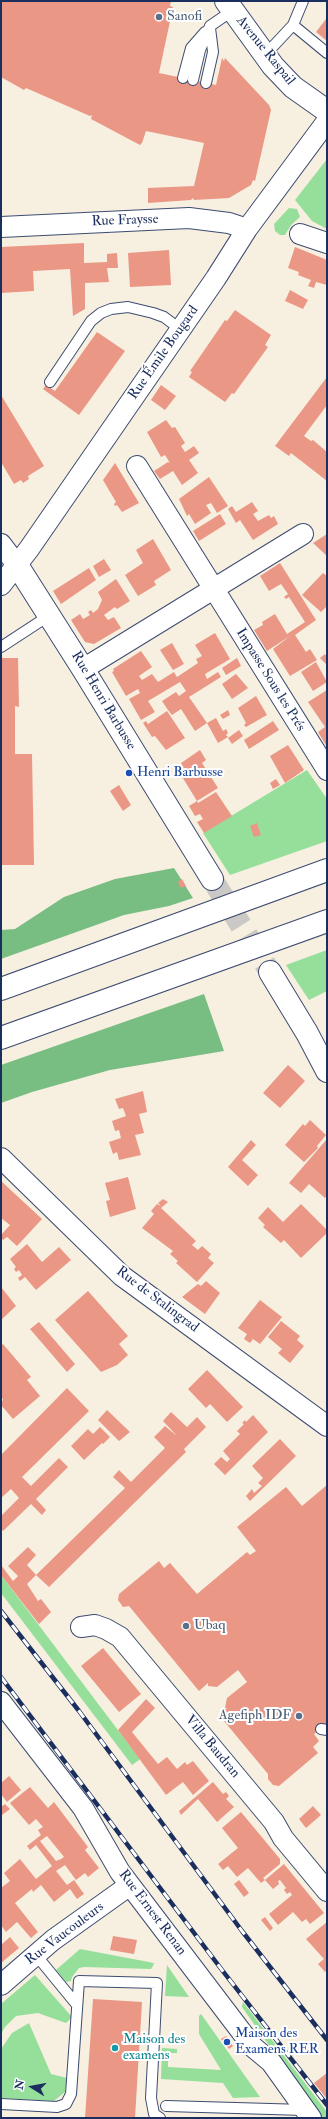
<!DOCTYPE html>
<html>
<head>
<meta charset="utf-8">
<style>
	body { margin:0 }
	#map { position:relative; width:328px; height:2119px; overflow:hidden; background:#f7efdf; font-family:"IM FELL Double Pica",serif }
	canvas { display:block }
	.frame { position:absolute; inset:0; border:2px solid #1b2f5e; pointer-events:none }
	.north { position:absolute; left:12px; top:2067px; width:40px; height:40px; -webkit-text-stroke:3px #fff; paint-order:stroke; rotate:281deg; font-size:11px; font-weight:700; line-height:16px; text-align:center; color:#1b2f5e }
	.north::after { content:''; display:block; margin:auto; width:14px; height:18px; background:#1b2f5e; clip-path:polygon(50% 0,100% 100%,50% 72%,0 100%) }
</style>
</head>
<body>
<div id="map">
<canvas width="328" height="2119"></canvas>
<div class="frame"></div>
<div class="north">N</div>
</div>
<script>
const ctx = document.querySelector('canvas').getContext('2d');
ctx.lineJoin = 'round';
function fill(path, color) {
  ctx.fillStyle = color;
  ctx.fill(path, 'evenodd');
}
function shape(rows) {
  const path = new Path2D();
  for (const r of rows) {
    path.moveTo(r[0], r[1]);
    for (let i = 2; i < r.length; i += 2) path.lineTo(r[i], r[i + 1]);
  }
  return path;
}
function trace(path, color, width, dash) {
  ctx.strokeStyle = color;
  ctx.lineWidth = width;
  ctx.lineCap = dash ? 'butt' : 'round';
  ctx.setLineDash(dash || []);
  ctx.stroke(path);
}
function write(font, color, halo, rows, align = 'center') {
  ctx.font = font + ' "IM FELL Double Pica",serif';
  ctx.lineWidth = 4;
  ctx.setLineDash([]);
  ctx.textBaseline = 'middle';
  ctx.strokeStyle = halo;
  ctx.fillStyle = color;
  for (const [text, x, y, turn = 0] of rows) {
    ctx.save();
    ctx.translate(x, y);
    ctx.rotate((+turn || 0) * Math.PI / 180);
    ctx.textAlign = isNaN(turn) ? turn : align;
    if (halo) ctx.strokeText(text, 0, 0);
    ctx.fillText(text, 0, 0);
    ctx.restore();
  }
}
fill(shape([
	[327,159,327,229,312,221,295,200],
	[289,208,297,209,300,217,291,225,285,235,280,235,275,231,274,224],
	[307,770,327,799,327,841,230,875,203,833],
	[327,950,327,991,309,1000,286,965],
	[1,1575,139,1758,139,1760,132,1765,1,1593],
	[80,1949,154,1963,153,1966,151,1969,84,1967,79,1968,72,1977,71,1981,66,1982,56,1970],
	[167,1965,189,1997,165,1996],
	[35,1975,72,2017,66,2023,38,2013,16,2016,5,2027,1,2034,1,2004],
	[243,2002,327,2112,327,2118,320,2118,242,2007],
	[201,2014,260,2097,233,2098,223,2083,161,2079,162,2048,177,2049,177,2053,168,2053,168,2067,221,2070,199,2034,199,2016],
	[29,2023,51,2074,67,2078,65,2092,54,2101,1,2098,1,2049,12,2033]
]), '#95df9b');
fill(shape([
	[174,868,193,898,169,906,124,915,1,959,1,930,15,929,64,897,115,879],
	[204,994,224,1051,110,1070,32,1092,1,1103,1,1065]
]), '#78be83');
fill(shape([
	[1,1,171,1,170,6,173,7,159,73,216,85,222,58,224,61,225,58,269,105,271,110,255,181,253,180,251,185,229,198,194,200,193,198,191,200,148,203,148,188,194,186,204,143,146,131,141,146,142,143,140,145,91,119,92,115,90,116,26,88,24,90,1,77],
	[326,19,327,20,327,41,316,32],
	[84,243,84,263,107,262,107,254,117,253,118,268,107,268,109,282,85,283,85,309,73,316,70,269,33,271,34,291,1,293,1,247],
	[295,247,327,260,327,285,316,282,314,288,308,286,311,280,298,275,299,272,288,268],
	[169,250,171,285,130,287,128,253],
	[290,290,308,300,303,309,285,301],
	[235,310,271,335,265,345,268,347,234,394,232,393,225,402,189,377,192,372,190,371,225,320,227,321],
	[97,332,125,351,79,415,43,389,46,385,55,391],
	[327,377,327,405,304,436,311,441,313,440,327,452,327,481,291,453,289,456,275,446],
	[161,385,176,396,165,410,151,400],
	[1,395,44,466,28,476,29,479,23,483,21,480,14,484,1,462],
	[166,420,172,428,175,427,185,443,181,446,185,452,194,446,199,453,189,460,198,473,182,485,173,471,160,479,154,471,168,462,170,463,165,455,161,457,147,432],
	[115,463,139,503,122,512,117,505,115,506,114,504,116,502,103,480],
	[209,477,228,506,217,513,211,503,206,505,211,513,195,524,189,514,187,516,179,499],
	[252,502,258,511,253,514,258,521,269,515,271,518,274,516,278,524,253,540,240,520,236,523,228,509,232,506,236,512],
	[220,514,226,524,199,541,193,531],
	[327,534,327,556,313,543],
	[153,539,171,570,154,581,156,585,138,596,125,575,143,563,136,550],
	[104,559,111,570,99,577,93,566],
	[280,563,316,620,295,635,306,652,310,649,317,660,290,676,273,649,290,636,267,651,254,630,263,625,262,622,275,614,287,634,305,622,289,597,286,599,284,597,288,594,281,584,269,591,260,576],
	[89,568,96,580,61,604,53,591],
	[323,573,327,576,327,606,321,612,302,595],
	[116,579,130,601,117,609,115,607,104,615,108,620,114,617,121,628,94,644,85,642,71,620,80,614,83,619,90,615,88,612,91,610,93,613,98,609,102,600,98,592],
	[215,633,230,659,205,674,207,679,218,672,221,677,189,697,207,723,195,731,181,709,172,715,168,710,162,701,176,692,179,696,186,691,180,682,148,701,155,712,141,720,129,699,140,693,138,689,126,696,112,672,114,671,113,669,141,651,152,667,139,676,142,680,152,674,158,682,174,672,177,677,198,663,196,659,202,656,195,645],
	[172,643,184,664,173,670,160,650],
	[325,654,327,657,326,664,320,658],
	[1,658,18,658,19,707,15,706,15,754,32,754,34,865,1,865],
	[237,658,241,666,226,675,222,668],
	[316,662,327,682,313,691,301,672],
	[236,674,248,688,232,699,222,684],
	[327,690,327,747,318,732,325,727,308,702],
	[256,696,267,715,246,727,244,725,246,723,238,708],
	[228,710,230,715,223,719,220,715],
	[167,711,185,738,166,750,155,736,152,737,143,723,146,721,148,724],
	[216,718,223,731,226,729,228,733,226,735,228,737,218,743,207,723],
	[273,721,279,730,249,749,244,740],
	[239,730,243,736,232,744,228,738],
	[288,745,304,770,285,783,270,756],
	[200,750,206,760,202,763,218,788,197,801,198,803,216,792,232,816,204,833,197,822,203,819,200,814,195,816,189,806,197,801,181,775,186,772,181,763],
	[276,779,280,785,273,789,270,783],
	[119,785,131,805,123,811,110,791],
	[257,823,261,835,254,837,250,826],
	[182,879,186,886,181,888,178,882],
	[288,1065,305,1081,280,1108,263,1093],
	[143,1091,147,1112,139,1114,144,1133,135,1135,141,1155,119,1160,117,1152,113,1154,109,1142,121,1138,119,1130,115,1131,112,1121,126,1116,123,1108,119,1109,115,1099],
	[310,1120,326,1135,317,1146,318,1148,304,1162,285,1145,303,1124,305,1126],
	[327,1139,327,1195,325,1198,309,1184,301,1193,289,1183],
	[251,1140,256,1145,242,1160,258,1175,248,1186,228,1167],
	[128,1177,136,1209,110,1217,106,1201,110,1200,105,1183],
	[1,1181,42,1219,17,1246,7,1237,3,1240,1,1238,1,1235,10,1225,1,1218],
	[163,1199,168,1202,161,1208,196,1241,192,1245,198,1250,202,1246,211,1254,208,1258,214,1263,197,1282,176,1263,178,1261,170,1254,173,1251,142,1228,154,1214,151,1211,157,1204,161,1206,158,1203],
	[301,1204,327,1230,327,1233,301,1258,284,1240,281,1243,263,1227,265,1225,258,1218,268,1207,283,1222],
	[27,1244,42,1262,59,1247,71,1260,36,1290,25,1277,20,1281,18,1278,22,1275,19,1270,16,1272,14,1269,16,1267,10,1259],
	[206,1281,220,1293,205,1314,182,1297,198,1284,201,1286],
	[1,1287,16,1306,1,1320],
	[88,1291,128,1336,119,1344,128,1355,117,1365,101,1372,55,1320],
	[260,1300,282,1317,260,1344,253,1339,250,1343,244,1339,247,1334,238,1328],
	[281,1321,300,1336,297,1340,304,1346,290,1363,278,1353,282,1349,268,1337],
	[39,1322,75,1364,67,1372,30,1329],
	[3,1344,31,1377,27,1380,40,1396,13,1419,1,1405,3,1399,1,1397,1,1346],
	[207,1370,243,1407,227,1422,210,1404,206,1408,188,1389],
	[67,1388,89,1411,22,1477,31,1486,59,1458,68,1467,36,1499,46,1510,42,1515,31,1504,3,1531,1,1528,1,1516,19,1498,11,1489,1,1498,1,1455],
	[107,1410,130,1432,119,1441,98,1420],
	[171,1412,187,1427,197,1417,206,1427,184,1449,186,1452,49,1587,36,1575,27,1584,38,1601,41,1599,51,1612,39,1624,1,1575,1,1565,13,1581,18,1576,8,1566,28,1547,36,1555,27,1565,36,1575,125,1488,113,1477,119,1470,131,1482,165,1448,154,1437,165,1426,177,1436,163,1421],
	[253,1415,268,1432,225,1475,214,1464,221,1457,227,1462,230,1459,223,1451,240,1434,237,1431,244,1424,242,1423,245,1420,246,1422],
	[100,1427,110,1437,103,1444,102,1443,84,1460,71,1446,88,1429,93,1434],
	[280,1439,296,1456,250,1501,246,1496,252,1489,254,1493,262,1486,258,1483,263,1478,252,1466],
	[327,1485,327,1724,314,1734,319,1741,313,1747,318,1753,279,1786,273,1785,268,1779,268,1774,219,1715,227,1708,225,1708,227,1698,247,1682,238,1670,217,1687,208,1686,208,1683,199,1691,129,1606,123,1607,118,1600,119,1594,159,1561,164,1568,170,1563,197,1594,247,1552,250,1555,256,1551,237,1527,286,1487,302,1506],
	[103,1648,141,1694,119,1712,81,1666],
	[146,1699,155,1708,132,1732,158,1764,167,1757,177,1769,185,1762,187,1765,193,1761,209,1781,193,1795,183,1782,166,1795,118,1730],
	[9,1776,21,1790,7,1802,1,1794,1,1783],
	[213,1782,223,1794,226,1792,229,1796,226,1799,234,1807,217,1822,198,1799,181,1815,179,1811],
	[30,1787,48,1808,54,1802,88,1847,85,1850,99,1868,88,1877,85,1873,76,1880,65,1865,56,1871,67,1885,74,1880,84,1894,77,1899,70,1889,54,1902,41,1885,33,1892,32,1889,15,1903,38,1932,31,1938,17,1922,6,1932,1,1925,1,1888,10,1881,4,1873,20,1859,36,1879,52,1866,36,1845,30,1850,27,1846,41,1835,38,1830,43,1827,36,1819,29,1825,10,1803],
	[47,1836,64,1857,61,1859,56,1861,40,1841],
	[5,1804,10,1809,2,1815,1,1807],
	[313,1806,321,1815,306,1828,299,1819],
	[241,1812,280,1859,280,1864,263,1878,265,1880,284,1864,324,1913,310,1924,306,1919,302,1922,293,1912,278,1925,269,1914,292,1895,290,1892,287,1894,284,1890,286,1888,280,1880,278,1881,279,1884,273,1889,265,1880,261,1883,248,1868,237,1877,228,1866,223,1870,218,1864,238,1848,222,1828],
	[239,1880,249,1893,244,1897,234,1884],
	[265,1917,273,1928,270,1931,261,1920],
	[327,1922,327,1970,325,1972,318,1964,324,1959,306,1939],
	[113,1936,137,1940,134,1954,110,1950],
	[10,1937,19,1948,1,1963,1,1945],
	[93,1999,142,2002,135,2118,85,2118],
	[226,2036,233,2046,229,2049,221,2039],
	[327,2073,327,2099,314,2083]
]), '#eb9786');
trace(shape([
	[212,879,270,972]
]), '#cbc9c5', 22, [22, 11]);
const service = shape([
	[303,1,293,25,327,53],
	[265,55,293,25],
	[183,78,191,48,205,32],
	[193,80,200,50,210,26,232,11],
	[206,83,213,52,210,28],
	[50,382,91,321,101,313,111,309,128,307,153,313,164,317,180,329],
	[1,647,50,615],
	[321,1729,327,1730],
	[36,1955,77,2005],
	[1,2104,57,2107,66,2104,71,2094,79,1981,157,1983,151,2098,154,2114,160,2118],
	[166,2106,305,2110]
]);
const minor = shape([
	[1,227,189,218,229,223,247,229],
	[300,234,327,243],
	[137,466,327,770],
	[1,544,17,565],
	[1,585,29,549,216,278,247,229,327,121],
	[83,669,303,534],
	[1,1158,122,1276,327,1426],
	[81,1627,95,1625,106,1629,120,1637,274,1822,283,1838,327,1891],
	[1,1702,83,1808,120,1872,253,2047,271,2062,311,2118],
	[1,1985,53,1940,130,1885]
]);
const tertiary = shape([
	[17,565,83,669,212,879],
	[270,972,307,1033,327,1071]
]);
const secondary = shape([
	[226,1,273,66,293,87,327,111]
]);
const motorway = shape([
	[1,989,327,870],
	[1,1038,327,921]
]);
trace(service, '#3c4c71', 12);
trace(minor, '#3c4c71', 22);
trace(tertiary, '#3c4c71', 24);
trace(secondary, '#3c4c71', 24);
trace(motorway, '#3c4c71', 24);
trace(service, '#fff', 10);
trace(minor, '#fff', 20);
trace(tertiary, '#fff', 22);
trace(secondary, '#fff', 22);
trace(motorway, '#fff', 22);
const rail = shape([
	[1,1611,79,1711,242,1931,327,2040],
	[1,1677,222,1970,327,2105]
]);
trace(rail, '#1b2f5e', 4.5);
trace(rail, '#fff', 3, [9]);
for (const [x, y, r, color] of [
	[159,17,4,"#5c6f8a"],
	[129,773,4,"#1a4fb4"],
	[186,1626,4,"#5c6f8a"],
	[299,1716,4,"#5c6f8a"],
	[227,2042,4,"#1a4fb4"],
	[115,2048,4,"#0f9aa8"]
]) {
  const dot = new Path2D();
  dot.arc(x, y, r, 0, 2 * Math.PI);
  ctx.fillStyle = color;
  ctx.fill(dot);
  trace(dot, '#fff', 1.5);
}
write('14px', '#4e5e75', '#fff', [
	["Sanofi",167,17],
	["Ubaq",194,1626],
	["Agefiph IDF",291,1716,"right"]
], 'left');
write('14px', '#1b2f5e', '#fff', [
	["Avenue Raspail",265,51,51],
	["Rue Fraysse",125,221,-2],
	["Rue Émile Bougard",164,353,-55],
	["Impasse Sous les Prés",270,680,58],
	["Rue Henri Barbusse",103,701,59],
	["Rue de Stalingrad",157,1300,37],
	["Villa Baudran",212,1747,50],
	["Rue Ernest Renan",152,1913,53],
	["Rue Vaucouleurs",65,1934,-37]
]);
write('14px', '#164399', '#fff', [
	["Henri Barbusse",137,773],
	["Maison des",235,2034],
	["Examens RER",235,2050]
], 'left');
write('14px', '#0d838f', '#fff', [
	["Maison des",123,2040],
	["examens",123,2056]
], 'left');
</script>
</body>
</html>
